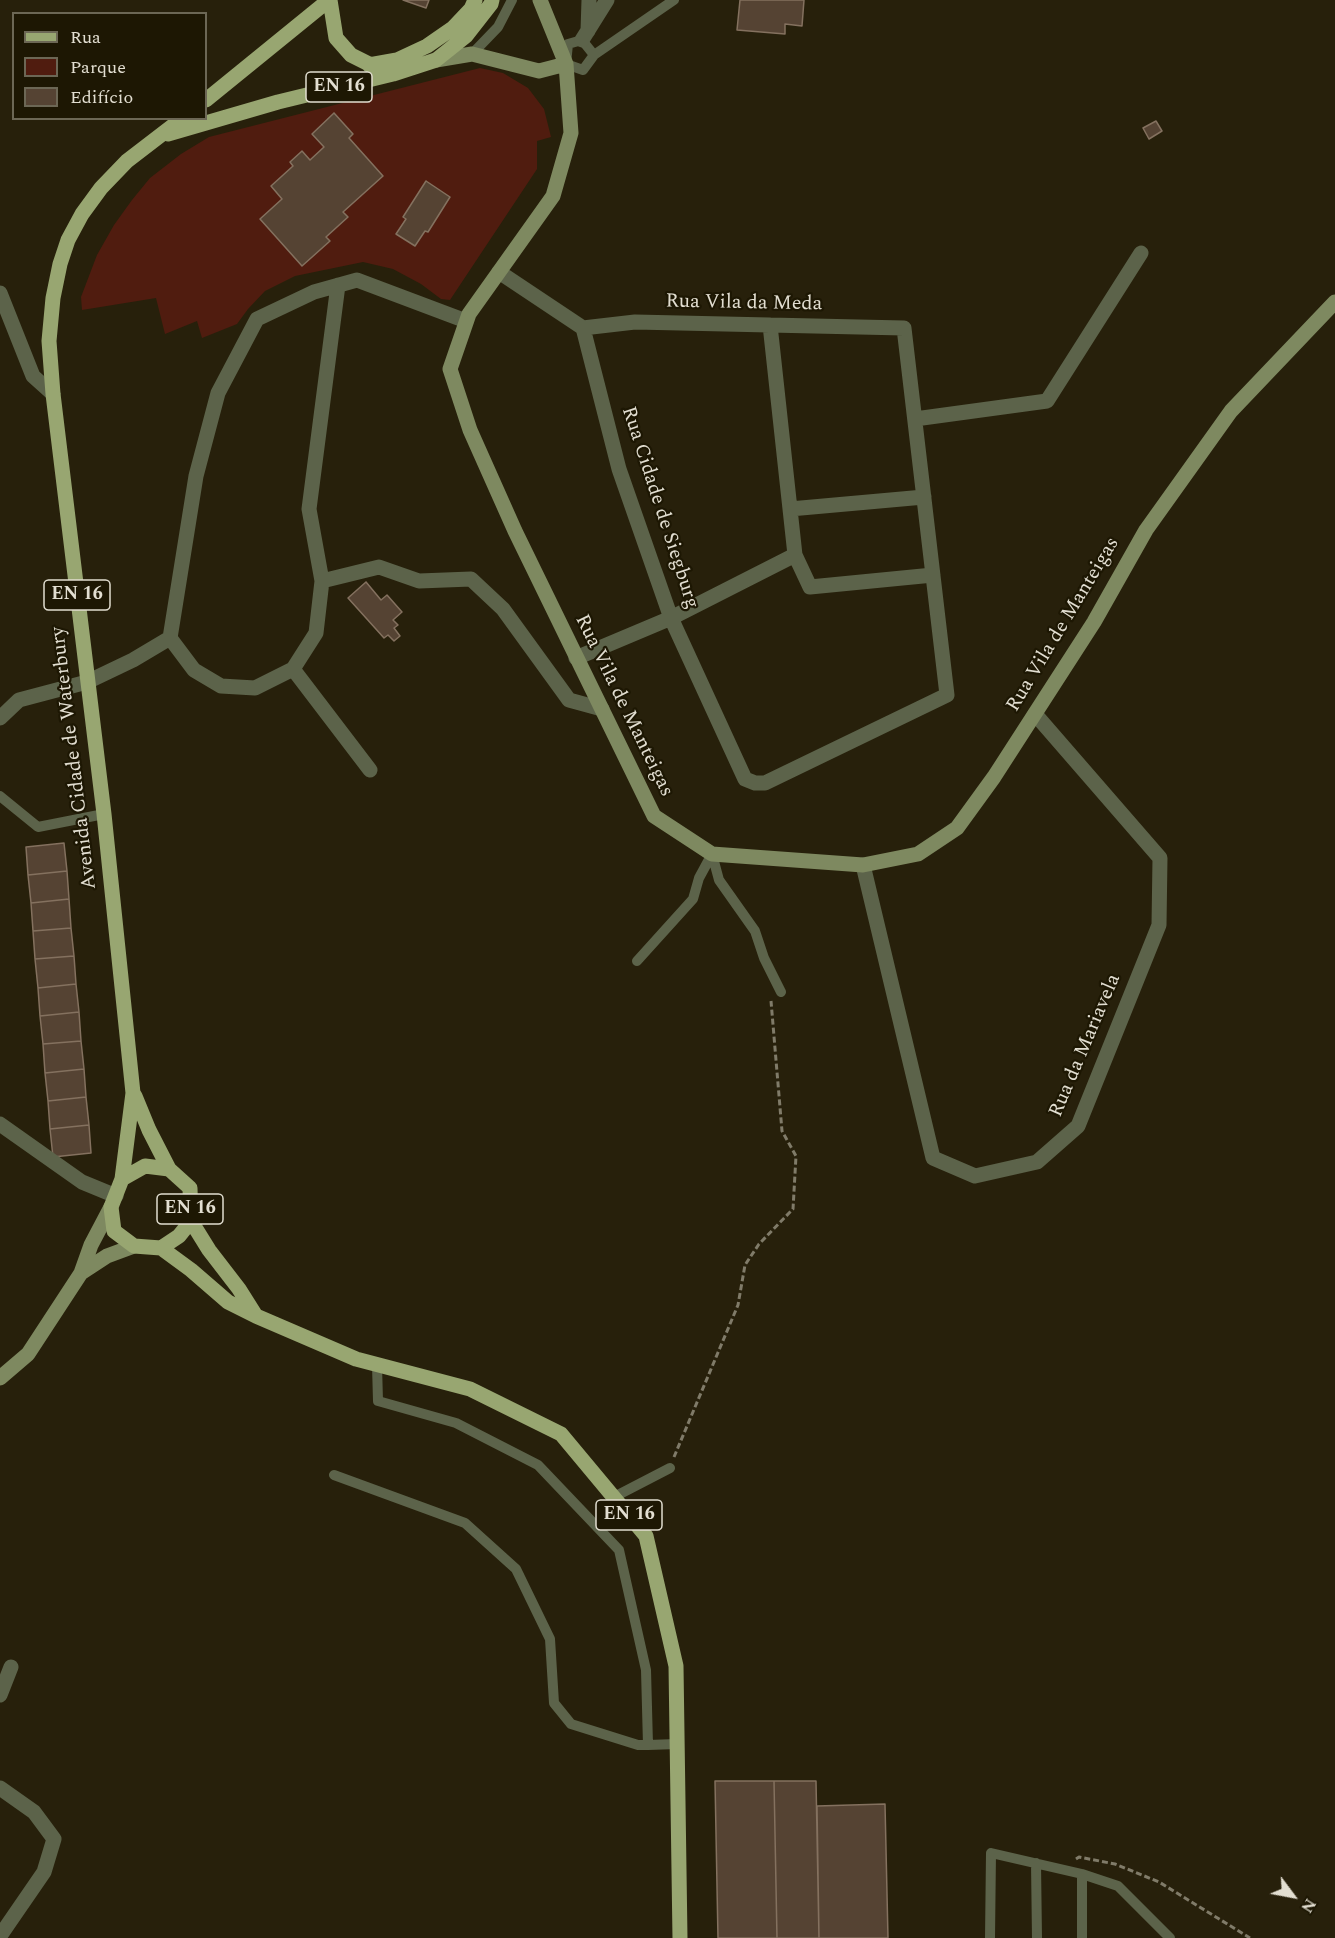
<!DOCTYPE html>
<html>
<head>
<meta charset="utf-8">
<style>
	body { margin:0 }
	#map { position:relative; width:1335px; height:1938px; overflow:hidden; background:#27200b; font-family:Spectral,serif }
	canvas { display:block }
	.legend { position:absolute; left:12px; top:12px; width:195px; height:108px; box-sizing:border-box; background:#1d1703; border:2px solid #6c6755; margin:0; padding:8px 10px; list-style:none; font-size:18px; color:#e2ded1 }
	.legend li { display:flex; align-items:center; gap:12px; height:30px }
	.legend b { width:30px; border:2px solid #6c6755 }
	.north { position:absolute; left:1263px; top:1866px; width:60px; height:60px; -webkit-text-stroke:4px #1d1703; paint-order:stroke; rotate:122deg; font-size:16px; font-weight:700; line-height:24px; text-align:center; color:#e2ded1 }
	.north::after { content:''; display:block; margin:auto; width:21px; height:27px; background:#e2ded1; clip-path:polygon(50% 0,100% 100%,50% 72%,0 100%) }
</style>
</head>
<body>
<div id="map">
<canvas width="1335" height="1938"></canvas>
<ul class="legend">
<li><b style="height:8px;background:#98a671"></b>Rua</li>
<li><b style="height:16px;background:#501c0f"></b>Parque</li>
<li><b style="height:16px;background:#554333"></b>Edifício</li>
</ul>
<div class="north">N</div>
</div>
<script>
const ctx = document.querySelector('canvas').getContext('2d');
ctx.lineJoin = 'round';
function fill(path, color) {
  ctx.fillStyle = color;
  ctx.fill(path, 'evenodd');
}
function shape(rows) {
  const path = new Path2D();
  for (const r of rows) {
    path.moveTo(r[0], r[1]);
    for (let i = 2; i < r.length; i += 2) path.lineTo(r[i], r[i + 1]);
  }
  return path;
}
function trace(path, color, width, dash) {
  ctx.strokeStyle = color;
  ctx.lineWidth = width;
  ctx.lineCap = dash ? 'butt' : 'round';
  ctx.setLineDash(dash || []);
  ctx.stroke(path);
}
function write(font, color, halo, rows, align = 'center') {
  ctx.font = font + ' Spectral,serif';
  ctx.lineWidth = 4.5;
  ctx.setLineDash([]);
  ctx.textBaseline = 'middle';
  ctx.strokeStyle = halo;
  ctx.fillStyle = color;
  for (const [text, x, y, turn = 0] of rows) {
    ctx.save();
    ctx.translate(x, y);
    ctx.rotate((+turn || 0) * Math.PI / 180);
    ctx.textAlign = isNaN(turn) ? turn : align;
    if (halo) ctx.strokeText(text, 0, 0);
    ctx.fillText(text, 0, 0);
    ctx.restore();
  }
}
fill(shape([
	[480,68,503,73,528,88,544,109,551,137,537,141,537,169,450,300,441,299,421,284,393,269,363,262,295,276,265,291,248,309,237,324,202,338,197,321,165,334,156,298,82,310,81,297,97,255,114,225,132,200,150,178,181,154,209,137]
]), '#501c0f');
const building = shape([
	[403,0,429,0,426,8,403,0],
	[740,0,804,0,802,26,785,24,785,34,737,30,740,0],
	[334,113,353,134,349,138,383,176,343,212,348,217,326,237,330,241,302,266,260,219,282,199,271,186,293,166,290,162,302,151,310,160,324,147,312,134,334,113],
	[1156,121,1162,131,1149,139,1143,128,1156,121],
	[426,181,450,197,428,232,425,231,415,246,396,234,406,219,403,217,426,181],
	[366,582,381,600,387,595,402,612,393,620,398,625,394,628,400,636,394,641,388,635,384,638,348,598,366,582],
	[64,843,67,871,28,875,26,847,64,843],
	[67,871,69,899,31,903,28,875,67,871],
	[69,899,71,928,33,931,31,903,69,899],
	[71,928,74,956,35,959,33,931,71,928],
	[74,956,76,984,38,988,35,959,74,956],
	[76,984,79,1012,40,1016,38,988,76,984],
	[79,1012,81,1041,43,1044,40,1016,79,1012],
	[81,1041,84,1069,45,1073,43,1044,81,1041],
	[84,1069,86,1097,48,1101,45,1073,84,1069],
	[86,1097,89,1125,50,1129,48,1101,86,1097],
	[89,1125,91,1153,53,1157,50,1129,89,1125],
	[715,1781,774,1781,777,1938,718,1938,715,1781],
	[774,1781,816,1781,819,1938,777,1938,774,1781],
	[885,1804,888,1938,819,1938,817,1806,885,1804]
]);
fill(building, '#554333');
trace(building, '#84715f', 1.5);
trace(shape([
	[674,1457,738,1305,745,1265,759,1244,793,1209,796,1156,782,1131,771,1001],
	[1076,1859,1079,1857,1115,1864,1159,1882,1250,1938]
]), '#807b69', 3, [6, 3]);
trace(shape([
	[582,40,594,55,583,70,566,64,568,44,582,40],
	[472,54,498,27,512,0],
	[594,55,674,0],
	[0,796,38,827,104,814],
	[637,961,693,899,699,878,712,854,719,880,755,931,764,958,781,992],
	[377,1365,378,1401,456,1423,538,1465,619,1550,646,1670,648,1745,677,1744],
	[334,1475,465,1523,516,1569,550,1639,554,1703,571,1724,638,1745,648,1745],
	[614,1497,670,1468],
	[1036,1863,1037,1938],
	[1082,1874,1082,1938],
	[990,1938,991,1853,1082,1874,1118,1886,1170,1938]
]), '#5c634a', 10);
trace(shape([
	[588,31,589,0],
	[582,40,607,0],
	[499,272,583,328,619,469,671,618,745,779,755,783,765,783,947,695,904,328,635,322,583,328],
	[0,293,33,376,53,394],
	[770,325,795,555,810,587,933,575],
	[915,419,1047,401,1141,253],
	[790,509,924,497],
	[322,581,379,567,419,581,471,579,503,609,569,700,602,709],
	[170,638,194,670,221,686,255,688,293,669,316,633,322,581,309,509,338,285],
	[576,658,671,618,795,555],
	[293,669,370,770],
	[0,718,19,700,87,682,133,660,170,638,196,476,218,393,257,319,314,292,357,280,466,321],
	[863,865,933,1158,975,1176,1037,1162,1078,1126,1159,925,1160,858,1035,714],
	[0,1124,82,1182,116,1196],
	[0,1695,11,1667],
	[0,1788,34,1812,54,1839,44,1872,0,1936]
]), '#5c634a', 15);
trace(shape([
	[540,0,566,64,571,133,553,196,469,314,450,369,470,430,515,531,654,816,712,854,863,865,918,854,957,828,994,777,1094,622,1146,530,1231,411,1335,302],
	[436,60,472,54,539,71,566,64],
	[81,1273,107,1256,134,1246],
	[0,1378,28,1354,81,1273,91,1245,111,1207]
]), '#7e8960', 15);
trace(shape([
	[330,0,336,38,351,55,377,68],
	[369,65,397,60,427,46,453,28,471,9,475,0],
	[206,100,329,0],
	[168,134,278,102,393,74,436,60,466,36,491,4,492,0],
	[135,1096,149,1130,169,1169],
	[145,1166,169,1169,190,1188,191,1221,179,1236,161,1248,134,1246,114,1231,111,1207,122,1179,145,1166],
	[122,1179,133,1093,104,814,53,394,49,341,53,298,60,264,68,240,82,214,101,188,127,161,183,118],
	[191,1221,209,1250,239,1289,256,1316],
	[161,1248,191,1270,228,1302,256,1316,356,1359,470,1389,561,1434,646,1536,676,1666,680,1938]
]), '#98a671', 15);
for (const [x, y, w] of [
	[339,87,66],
	[77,595,66],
	[190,1209,66],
	[629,1515,66]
]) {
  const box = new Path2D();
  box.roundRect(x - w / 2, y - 15, w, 30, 4.5);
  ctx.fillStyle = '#1d1703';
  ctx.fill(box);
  trace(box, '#e2ded1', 1.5);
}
write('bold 18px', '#e2ded1', null, [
	["EN 16",339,87],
	["EN 16",77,595],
	["EN 16",190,1209],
	["EN 16",629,1515]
]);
write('20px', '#e2ded1', '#1d1703', [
	["Rua Vila da Meda",744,304,1],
	["Rua Cidade de Siegburg",659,508,72],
	["Rua Vila de Manteigas",1064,625,-59],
	["Rua Vila de Manteigas",623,706,64],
	["Avenida Cidade de Waterbury",75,758,-97],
	["Rua da Mariavela",1086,1046,-67]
]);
</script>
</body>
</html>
